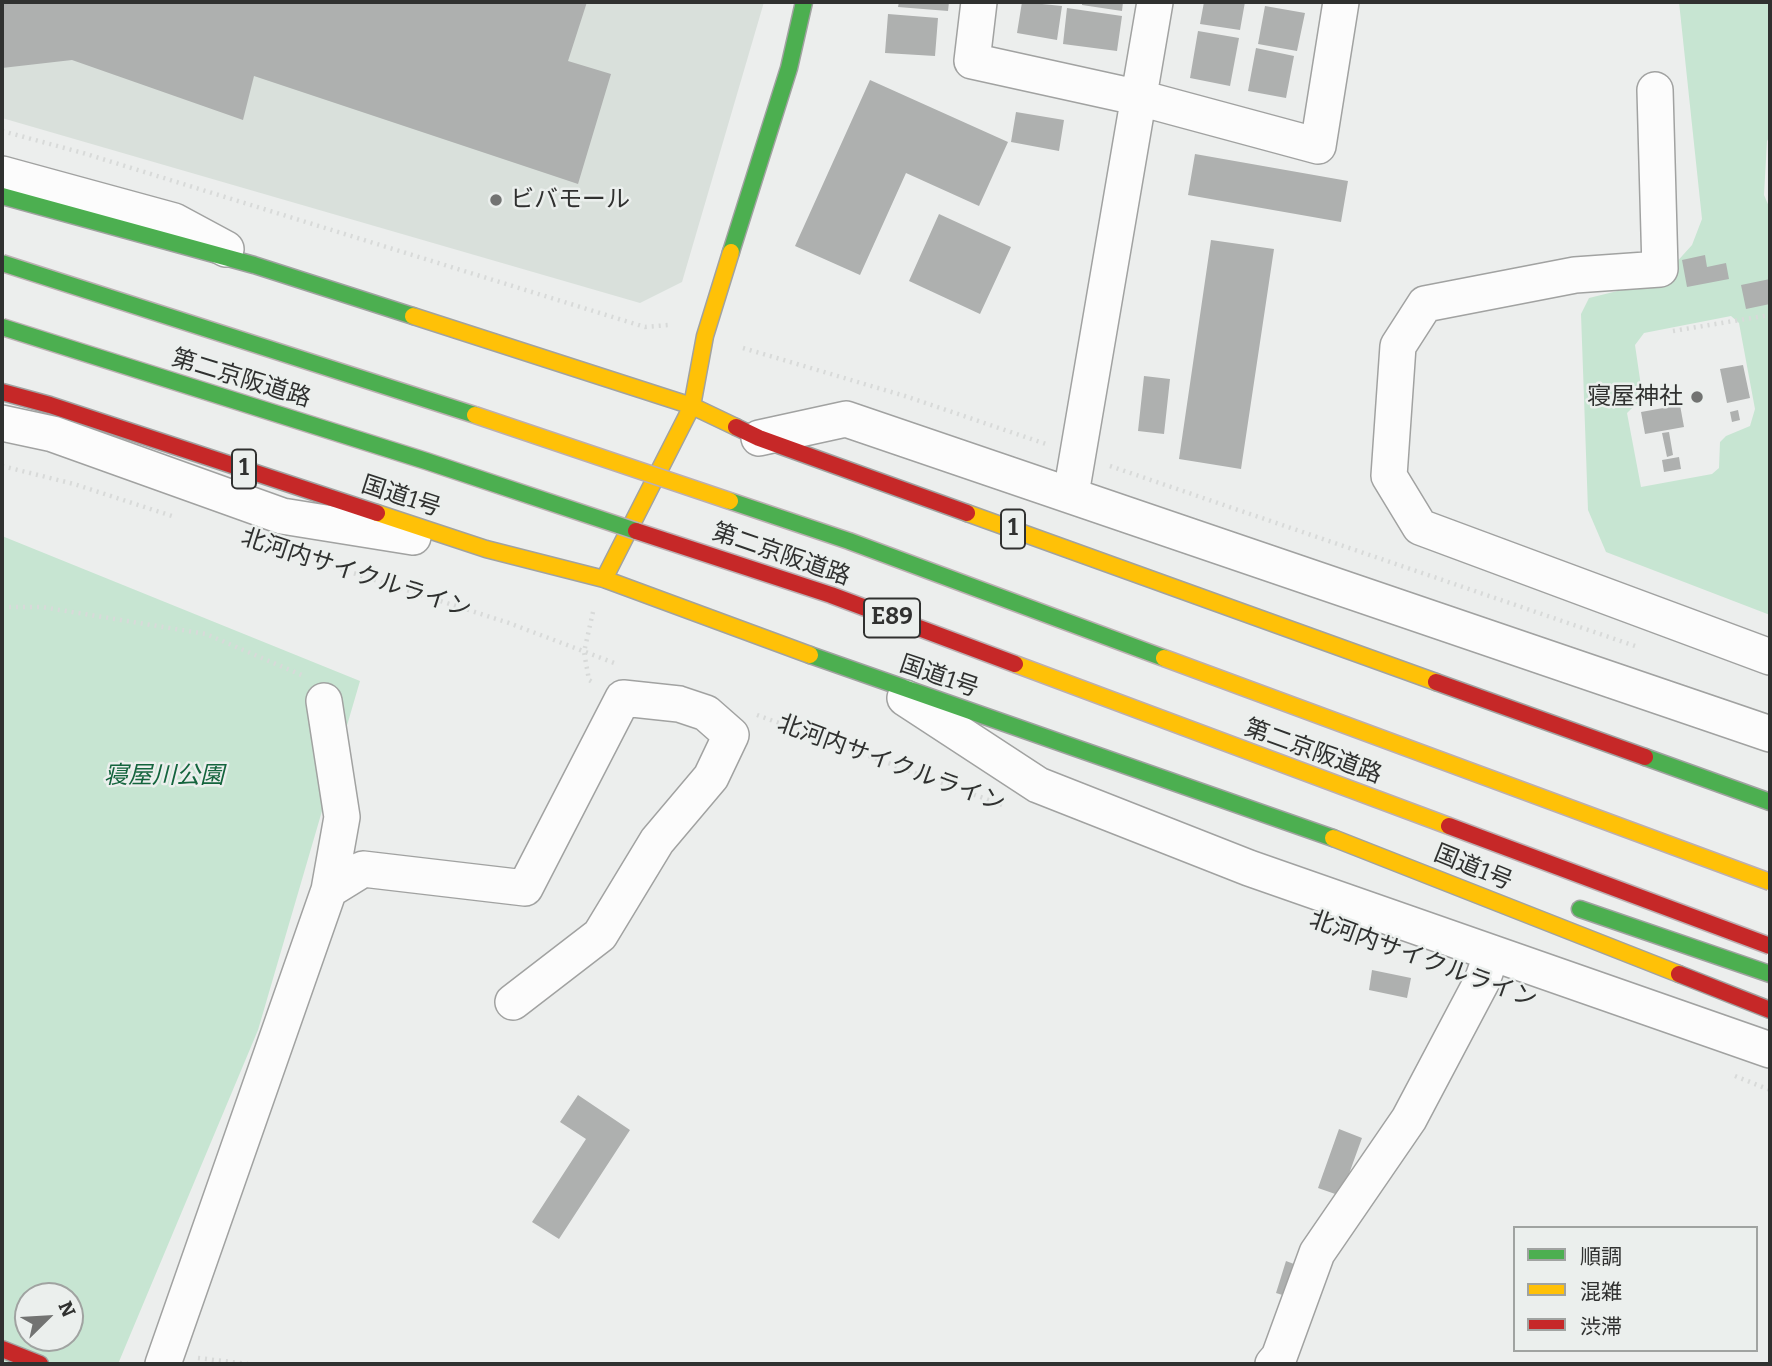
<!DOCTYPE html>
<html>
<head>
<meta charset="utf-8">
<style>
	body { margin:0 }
	#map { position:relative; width:1772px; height:1366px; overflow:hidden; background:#eceeed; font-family:Bitter,"Noto Sans JP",serif }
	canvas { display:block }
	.frame { position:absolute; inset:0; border:4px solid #303130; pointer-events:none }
	.legend { position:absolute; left:1513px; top:1226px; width:245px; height:126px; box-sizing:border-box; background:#ebefed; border:2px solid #a0a3a1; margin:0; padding:9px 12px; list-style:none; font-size:21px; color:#303130 }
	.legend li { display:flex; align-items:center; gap:14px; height:35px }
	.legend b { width:35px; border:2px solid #a0a3a1 }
	.north { position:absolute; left:14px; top:1282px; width:70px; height:70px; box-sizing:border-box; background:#ebefed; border:2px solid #a0a3a1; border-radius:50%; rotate:66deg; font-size:19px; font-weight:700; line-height:28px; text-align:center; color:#303130 }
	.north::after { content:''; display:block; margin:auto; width:24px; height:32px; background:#727372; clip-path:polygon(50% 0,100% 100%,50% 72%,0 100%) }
</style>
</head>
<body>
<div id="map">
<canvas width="1772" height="1366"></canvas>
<div class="frame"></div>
<ul class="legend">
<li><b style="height:9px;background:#4caf50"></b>順調</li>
<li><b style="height:9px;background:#ffc107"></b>混雑</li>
<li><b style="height:9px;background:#c62828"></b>渋滞</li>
</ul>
<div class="north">N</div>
</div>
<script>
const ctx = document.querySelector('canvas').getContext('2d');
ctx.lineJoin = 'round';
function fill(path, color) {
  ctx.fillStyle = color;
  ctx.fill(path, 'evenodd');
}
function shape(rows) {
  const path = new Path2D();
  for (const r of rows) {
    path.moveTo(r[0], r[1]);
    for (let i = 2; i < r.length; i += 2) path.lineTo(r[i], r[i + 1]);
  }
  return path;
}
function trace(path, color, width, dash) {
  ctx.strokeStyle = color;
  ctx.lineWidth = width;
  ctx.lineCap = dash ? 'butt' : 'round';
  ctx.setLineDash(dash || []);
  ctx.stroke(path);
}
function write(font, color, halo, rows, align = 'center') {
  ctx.font = font + ' Bitter,"Noto Sans JP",serif';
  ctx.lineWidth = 5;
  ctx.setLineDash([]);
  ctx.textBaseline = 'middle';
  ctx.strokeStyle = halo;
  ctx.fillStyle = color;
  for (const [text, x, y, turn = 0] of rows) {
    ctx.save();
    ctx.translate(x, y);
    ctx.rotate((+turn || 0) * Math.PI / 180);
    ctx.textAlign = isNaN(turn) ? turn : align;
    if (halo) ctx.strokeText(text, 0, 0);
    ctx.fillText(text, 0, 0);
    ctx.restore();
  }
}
fill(shape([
	[2,2,764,2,682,282,640,303,2,118]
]), '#d9e0db');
fill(shape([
	[1679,2,1770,2,1770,136,1767,141,1764,195,1770,209,1770,615,1606,552,1588,510,1581,314,1589,298,1646,284,1664,276,1692,245,1702,219],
	[1731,316,1739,323,1755,409,1750,426,1726,436,1720,442,1719,468,1712,474,1641,487,1627,413,1638,402,1642,393,1635,345,1644,333],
	[2,536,360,681,258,1030,118,1364,2,1364],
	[28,1296,70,1296,70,1338,28,1338]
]), '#c7e5d2');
fill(shape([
	[2,2,587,2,568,61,611,74,578,184,254,76,243,120,72,60,2,68],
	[899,2,949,2,948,11,898,7],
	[1022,2,1062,6,1057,40,1017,33],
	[1082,2,1123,2,1122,11,1082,5],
	[1204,2,1245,2,1240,30,1200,24],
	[1265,6,1305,13,1297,51,1258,44],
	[1067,8,1122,16,1117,51,1063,44],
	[888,14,938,18,935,56,885,53],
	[1198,31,1239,38,1230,86,1190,78],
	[1256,48,1294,56,1286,98,1248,91],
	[870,80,1008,142,979,206,906,173,860,275,795,246],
	[1016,112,1064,120,1059,151,1011,142],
	[1195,154,1348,181,1341,222,1188,195],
	[939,214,1011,247,980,314,909,281],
	[1211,240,1274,249,1241,469,1179,459],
	[1705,255,1707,267,1726,263,1729,279,1687,287,1682,260],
	[1770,279,1770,304,1746,309,1741,285],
	[1743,365,1750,398,1727,403,1720,369],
	[1144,376,1170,379,1164,434,1138,431],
	[1680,405,1684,427,1645,434,1641,412],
	[1738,410,1740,420,1732,422,1730,412],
	[1669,432,1673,455,1667,457,1662,433],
	[1679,457,1681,469,1664,472,1662,460],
	[1372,970,1411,978,1407,998,1369,990],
	[578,1095,630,1130,559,1239,532,1222,586,1139,560,1122],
	[1339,1129,1362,1138,1341,1196,1318,1188],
	[1286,1261,1302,1267,1292,1298,1276,1293]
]), '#aeb0af');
const street = shape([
	[979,2,972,61,1140,98,1318,146,1341,2],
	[1655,90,1660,269,1575,275,1425,304,1398,346,1389,476,1420,527,1770,657],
	[2,174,174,221,226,249],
	[2,423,53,434,282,516,413,537],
	[759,438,846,419,1770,734],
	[1071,494,1155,2],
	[905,698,1038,785,1249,868,1770,1050],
	[324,701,342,817,329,890],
	[163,1364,329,890,363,869,525,888,623,698,679,704,706,713,731,735,711,777,657,841,600,935,513,1002],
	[1273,1364,1279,1357,1317,1253,1409,1119,1482,981,1492,953]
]);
const fast = shape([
	[2,196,254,265,413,316],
	[731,252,789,68,804,2],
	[810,655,1333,838],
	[1645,757,1770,802],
	[1580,909,1770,974]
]);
const slow = shape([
	[413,316,692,406,736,427],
	[377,513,486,549,604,579,810,655],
	[967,513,1436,682],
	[604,579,692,406,705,336,731,252],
	[1333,838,1679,974]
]);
const jam = shape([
	[2,392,50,405,377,513],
	[736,427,759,438,967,513],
	[1436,682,1645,757],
	[1679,974,1770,1010],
	[2,1349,40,1364]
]);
trace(street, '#a1a2a1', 38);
trace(fast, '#a1a2a1', 19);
trace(slow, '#a1a2a1', 19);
trace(jam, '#a1a2a1', 19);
trace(shape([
	[2,131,83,153,645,327,669,325],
	[1673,331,1770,315],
	[743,348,905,396,1046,444],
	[2,466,74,484,172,516],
	[1110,466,1638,647],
	[294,554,509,623,617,664],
	[2,607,42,607,206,634,304,676],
	[593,612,584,652,589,680,594,683],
	[757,715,1005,806],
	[1735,1076,1770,1090],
	[198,1358,248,1364]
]), '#d8dad9', 4.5, [2, 5]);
trace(street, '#fcfcfc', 35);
trace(fast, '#4caf50', 16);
trace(slow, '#ffc107', 16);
trace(jam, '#c62828', 16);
const fastBridge = shape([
	[2,263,475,415],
	[2,327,426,461,636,531],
	[730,501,849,541,1164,658]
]);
const slowBridge = shape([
	[475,415,730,501],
	[1164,658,1770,882],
	[1015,664,1449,826]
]);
const jamBridge = shape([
	[636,531,831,595,1015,664],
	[1449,826,1770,946]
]);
trace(fastBridge, '#bbafb2', 19, []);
trace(slowBridge, '#bbafb2', 19, []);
trace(jamBridge, '#bbafb2', 19, []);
trace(fastBridge, '#4caf50', 16);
trace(slowBridge, '#ffc107', 16);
trace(jamBridge, '#c62828', 16);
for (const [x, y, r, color] of [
	[496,200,7,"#727372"],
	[1697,397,7,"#727372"]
]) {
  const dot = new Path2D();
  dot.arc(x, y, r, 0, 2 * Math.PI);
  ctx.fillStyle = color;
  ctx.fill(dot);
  trace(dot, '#ebefed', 2.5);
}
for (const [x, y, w] of [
	[244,469,24],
	[1013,529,24],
	[892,618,56]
]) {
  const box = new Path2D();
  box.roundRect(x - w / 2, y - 19.5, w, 39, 5);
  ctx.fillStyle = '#ebefed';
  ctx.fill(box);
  trace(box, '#303130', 2);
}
write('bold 23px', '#303130', null, [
	["1",244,469],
	["1",1013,529],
	["E89",892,618]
]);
write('24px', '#303130', '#ebefed', [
	["ビバモール",510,200],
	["寝屋神社",1683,397,"right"]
], 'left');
write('24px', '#303130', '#ebefed', [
	["第二京阪道路",241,379,17],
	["国道1号",401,497,18],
	["第二京阪道路",781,555,19],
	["北河内サイクルライン",356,574,18],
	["国道1号",939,677,19],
	["第二京阪道路",1313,752,20],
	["北河内サイクルライン",891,764,20],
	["国道1号",1473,868,22],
	["北河内サイクルライン",1423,960,20]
]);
write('italic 24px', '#14643d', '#ebefed', [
	["寝屋川公園",164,776]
]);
</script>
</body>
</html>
